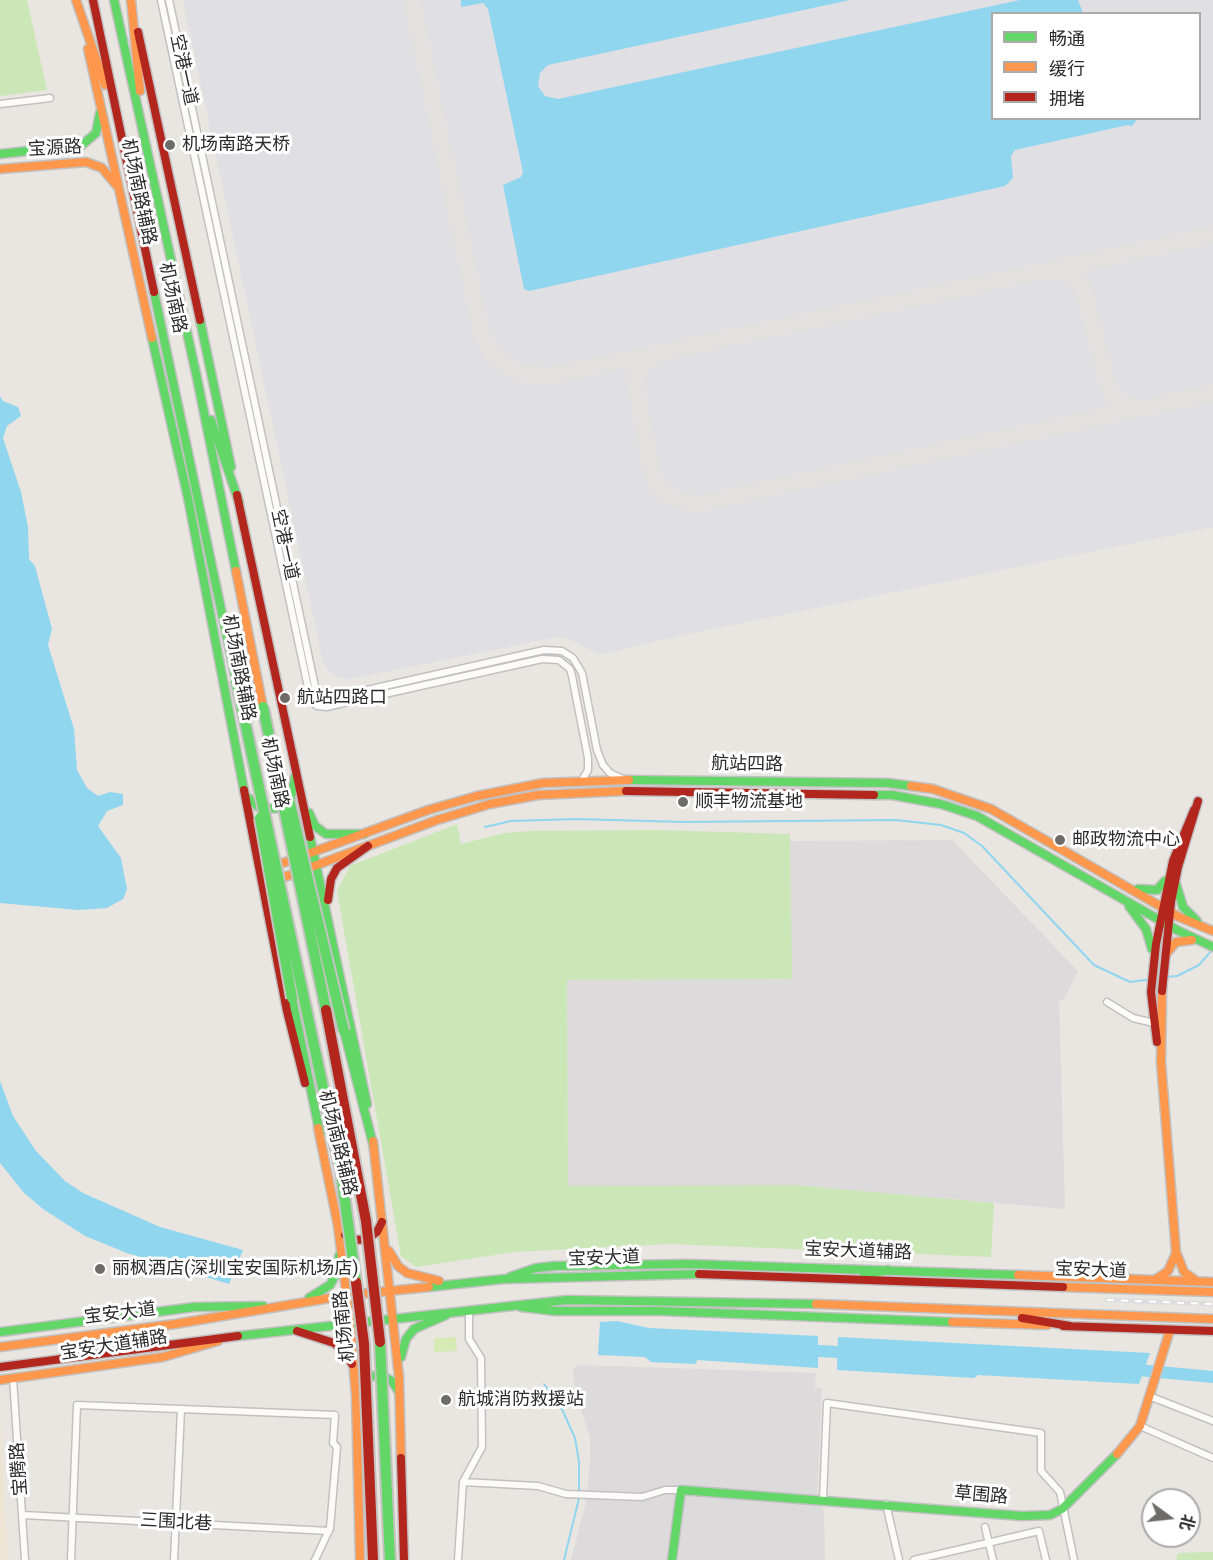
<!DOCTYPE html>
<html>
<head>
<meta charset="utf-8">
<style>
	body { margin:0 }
	#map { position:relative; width:1213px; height:1560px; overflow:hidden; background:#e9e5e0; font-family:Roboto,"Noto Sans SC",sans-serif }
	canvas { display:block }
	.legend { position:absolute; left:991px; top:12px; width:210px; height:108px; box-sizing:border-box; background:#fff; border:2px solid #aaa; margin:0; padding:8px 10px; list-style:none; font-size:18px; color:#2b2b2b }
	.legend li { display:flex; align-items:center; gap:12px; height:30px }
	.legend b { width:30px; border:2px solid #aaa }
	.north { position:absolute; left:1141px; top:1488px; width:60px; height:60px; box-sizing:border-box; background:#fff; border:2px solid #aaa; border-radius:50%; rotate:105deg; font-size:16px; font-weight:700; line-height:24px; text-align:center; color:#2b2b2b }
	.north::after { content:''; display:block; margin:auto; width:21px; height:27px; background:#6e6c6a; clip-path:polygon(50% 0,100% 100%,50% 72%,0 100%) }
</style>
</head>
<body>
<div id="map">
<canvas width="1213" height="1560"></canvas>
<ul class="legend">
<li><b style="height:8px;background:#63d668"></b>畅通</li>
<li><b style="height:8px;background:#ff974d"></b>缓行</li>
<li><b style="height:8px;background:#b3261e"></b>拥堵</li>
</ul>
<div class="north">北</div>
</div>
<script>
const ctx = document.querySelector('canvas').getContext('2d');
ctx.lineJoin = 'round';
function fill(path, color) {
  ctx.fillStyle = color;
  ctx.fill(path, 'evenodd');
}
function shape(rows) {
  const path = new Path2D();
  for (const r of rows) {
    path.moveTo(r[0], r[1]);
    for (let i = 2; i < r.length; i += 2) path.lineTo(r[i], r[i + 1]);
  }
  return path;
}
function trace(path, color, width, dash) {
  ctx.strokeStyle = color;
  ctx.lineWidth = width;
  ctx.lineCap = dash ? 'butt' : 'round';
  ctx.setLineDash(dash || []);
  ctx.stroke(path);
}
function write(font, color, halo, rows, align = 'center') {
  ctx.font = font + ' Roboto,"Noto Sans SC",sans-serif';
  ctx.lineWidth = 6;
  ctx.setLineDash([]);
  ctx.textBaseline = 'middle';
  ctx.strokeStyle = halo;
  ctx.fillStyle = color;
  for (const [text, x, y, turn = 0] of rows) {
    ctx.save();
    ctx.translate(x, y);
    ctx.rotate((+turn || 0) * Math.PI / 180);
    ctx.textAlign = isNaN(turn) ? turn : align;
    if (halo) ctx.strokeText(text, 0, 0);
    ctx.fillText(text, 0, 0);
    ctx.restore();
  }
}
fill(shape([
	[952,840,1078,971,1064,999,1059,1000,1065,1209,795,1185,568,1187,567,980,791,979,790,841],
	[578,1365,816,1373,815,1388,822,1388,817,1493,824,1513,825,1560,571,1560,586,1502,590,1462,590,1437,575,1392,573,1371]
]), '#dddadc');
fill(shape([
	[0,1407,5,1500,8,1560,0,1560]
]), '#ede4d4');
fill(shape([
	[183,0,1213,0,1213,527,679,636,600,655,569,639,557,637,351,679,338,678,327,670,322,658],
	[992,14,1200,14,1200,118,992,118]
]), '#e0dfe3');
fill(shape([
	[0,0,27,0,47,90,0,96],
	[457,824,461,844,505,833,530,831,656,830,790,834,792,979,567,980,568,1186,795,1185,994,1203,991,1257,669,1244,515,1252,416,1267,401,1256,337,891,350,866],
	[1213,1552,1213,1560,1176,1560,1178,1553]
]), '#cbe6b7');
fill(shape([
	[456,1337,457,1351,434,1352,434,1338]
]), '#d6eab5');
fill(shape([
	[461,0,850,0,548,65,540,73,538,86,545,96,558,99,1020,0,1078,0,1083,13,992,14,992,118,1136,119,1136,121,1132,126,1128,125,1015,150,1011,156,1013,178,1005,186,529,291,524,289,503,185,521,177,523,172,488,9,483,3,461,7],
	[0,396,3,401,18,407,21,416,7,426,3,438,21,492,28,527,29,559,35,566,52,629,48,645,74,729,77,770,87,788,98,796,110,792,123,794,123,805,107,811,98,826,121,858,127,889,123,899,107,908,79,910,0,903],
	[0,1081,13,1116,36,1151,65,1181,83,1193,160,1227,243,1250,229,1284,127,1253,85,1236,43,1209,24,1193,0,1163],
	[617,1321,649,1328,818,1336,818,1368,697,1360,696,1364,651,1362,645,1357,598,1355,600,1322],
	[838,1337,1150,1353,1139,1384,978,1375,974,1378,837,1370]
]), '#90d6ef');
trace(shape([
	[485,827,511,821,576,819,684,822,896,820,941,825,964,833,982,846,1094,965,1130,982,1160,978],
	[1166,977,1177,976,1199,965,1213,949],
	[544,1384,561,1407,575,1438,579,1462,579,1498,564,1560]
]), '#90d6ef', 2);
trace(shape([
	[804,1350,853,1353],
	[1128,1369,1213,1377]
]), '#90d6ef', 12);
trace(shape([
	[412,0,482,336,493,355,520,374,554,375,1213,235],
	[1050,271,1069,275,1083,287,1110,392,1121,402,1141,408],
	[658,354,643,364,635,381,653,477,665,495,696,504,1213,393]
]), '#e3e1e0', 18);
const street = shape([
	[161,0,311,701,317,706,326,707,542,659,559,660,570,669,572,676,588,758,588,770,582,780],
	[169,0,316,691,322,697,336,697,544,650,562,651,573,658,582,673,597,750,603,765,610,773,623,779],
	[0,104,50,98],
	[1107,1002,1133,1018,1154,1023],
	[13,1378,25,1560],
	[1149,1396,1213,1421],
	[1140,1426,1213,1458],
	[463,1482,538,1486,566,1494,642,1497,665,1490,681,1490],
	[823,1499,827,1403,1041,1433,1041,1471,1060,1492,1074,1560],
	[886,1504,899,1560],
	[23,1515,329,1531],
	[985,1527,993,1560],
	[71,1560,77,1405,335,1415,333,1443,337,1447,330,1528,315,1560],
	[174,1560,181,1410],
	[458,1560,463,1482,482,1447,481,1358,469,1339,469,1310],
	[914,1560,1039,1531,1046,1560]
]);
const fast = shape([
	[114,0,197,378,236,571],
	[0,154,82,145,96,133,100,113],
	[154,292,236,680],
	[200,320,231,467],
	[152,338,188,498,244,790],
	[211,420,239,502],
	[629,780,888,783,911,786],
	[874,795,892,795,941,804,977,816,1177,930,1213,947],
	[247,797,261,809,280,808,291,797,295,777],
	[309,813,315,826,326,834,364,834],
	[310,837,367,1104],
	[1176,884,1183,907,1197,921],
	[1138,889,1157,890,1165,881],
	[1129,906,1146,929,1152,949],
	[292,998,320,1134],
	[344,1031,374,1148],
	[864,1275,888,1270],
	[510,1277,536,1268,555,1266,688,1264,1018,1275],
	[429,1287,504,1279,699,1274],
	[309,1298,330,1285,337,1272,339,1256],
	[521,1307,555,1311,661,1311,952,1322],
	[0,1332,195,1307,263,1306],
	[238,1336,567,1300,816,1304],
	[401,1357,406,1339,414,1329,446,1315],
	[363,1382,372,1376,383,1376,392,1381,399,1392],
	[672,1560,681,1490,1022,1516,1050,1515,1062,1509,1117,1454]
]);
const slow = shape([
	[76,0,105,85],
	[131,0,140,91],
	[88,49,152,338],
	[0,169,86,162,102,168,117,186],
	[236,571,263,707],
	[911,786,933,789,991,809,1179,917,1213,931],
	[272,867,428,810,477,796,543,783,629,780],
	[274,881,437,820,490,804,538,795,626,791],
	[1166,954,1176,942,1192,940],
	[1162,991,1161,1062,1176,1252,1184,1272,1195,1280],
	[318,1128,338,1226,350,1323,356,1397,360,1560],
	[373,1141,399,1377,401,1458],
	[389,1251,398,1266,407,1273,439,1281],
	[1018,1275,1213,1282],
	[1156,1279,1168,1271,1176,1253],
	[1063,1287,1213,1292],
	[816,1304,1213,1319],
	[952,1322,1047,1325],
	[0,1347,175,1324,348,1295,429,1287],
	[0,1380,163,1357,218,1341],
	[1117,1454,1140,1426,1170,1330]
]);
const jam = shape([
	[93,0,154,292],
	[138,32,200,320],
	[237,495,310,837],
	[244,790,287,1011,305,1083],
	[626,791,874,795],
	[328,900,331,879,337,868,368,846],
	[1162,991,1171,902,1178,867,1198,801],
	[1157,1042,1151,992,1156,944,1173,861,1194,810],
	[345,1235,356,1240,367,1239,377,1232,382,1222],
	[699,1274,1063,1287],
	[1022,1318,1070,1326],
	[1063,1326,1213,1331],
	[297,1331,334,1343,345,1352,352,1364],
	[0,1367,238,1336],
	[401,1458,404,1560]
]);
trace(street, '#c2c1c2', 9);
trace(fast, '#c2c1c2', 11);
trace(slow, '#c2c1c2', 11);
trace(jam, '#c2c1c2', 11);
trace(street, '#fcfbfa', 6);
trace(fast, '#63d668', 8);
trace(slow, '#ff974d', 8);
trace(jam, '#b3261e', 8);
const rail = shape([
	[1107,1300,1213,1304]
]);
trace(rail, '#dddddf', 4.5);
trace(rail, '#fff', 2, [7]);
const fastBridge = shape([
	[236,680,341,1172,356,1282],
	[263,707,326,1010],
	[289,800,344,1031],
	[260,818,292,998],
	[380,1342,390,1560]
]);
const jamBridge = shape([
	[326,1010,366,1221,380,1342],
	[356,1282,364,1344,373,1560]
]);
trace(fastBridge, '#c5c3c1', 14, []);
trace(jamBridge, '#c5c3c1', 14, []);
trace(fastBridge, '#63d668', 10);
trace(jamBridge, '#b3261e', 10);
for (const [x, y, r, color] of [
	[170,145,6,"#6e6c6a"],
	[285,698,6,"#6e6c6a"],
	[683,802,6,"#6e6c6a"],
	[1060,840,6,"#6e6c6a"],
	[100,1269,6,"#6e6c6a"],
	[446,1400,6,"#6e6c6a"]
]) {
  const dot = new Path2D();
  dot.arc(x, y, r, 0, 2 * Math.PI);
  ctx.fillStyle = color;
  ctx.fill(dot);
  trace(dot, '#fff', 2);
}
write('18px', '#2b2b2b', '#fff', [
	["空港一道",183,70,78],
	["宝源路",55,149,-3],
	["机场南路辅路",138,192,78],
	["机场南路",172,298,78],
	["空港一道",284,545,78],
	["机场南路辅路",238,668,79],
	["航站四路",747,765,1],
	["机场南路",274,773,78],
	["机场南路辅路",337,1143,76],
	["宝安大道辅路",858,1252,2],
	["宝安大道",604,1259,-2],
	["宝安大道",1091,1271,2],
	["宝安大道",120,1314,-7],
	["机场南路",345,1326,-96],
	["宝安大道辅路",114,1346,-9],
	["宝腾路",20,1469,-94],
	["草围路",981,1496,5],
	["三围北巷",176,1523,3]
]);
write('18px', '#2b2b2b', '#fff', [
	["机场南路天桥",182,145],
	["航站四路口",297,698],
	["顺丰物流基地",695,802],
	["邮政物流中心",1072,840],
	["丽枫酒店(深圳宝安国际机场店)",112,1269],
	["航城消防救援站",458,1400]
], 'left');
</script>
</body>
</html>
